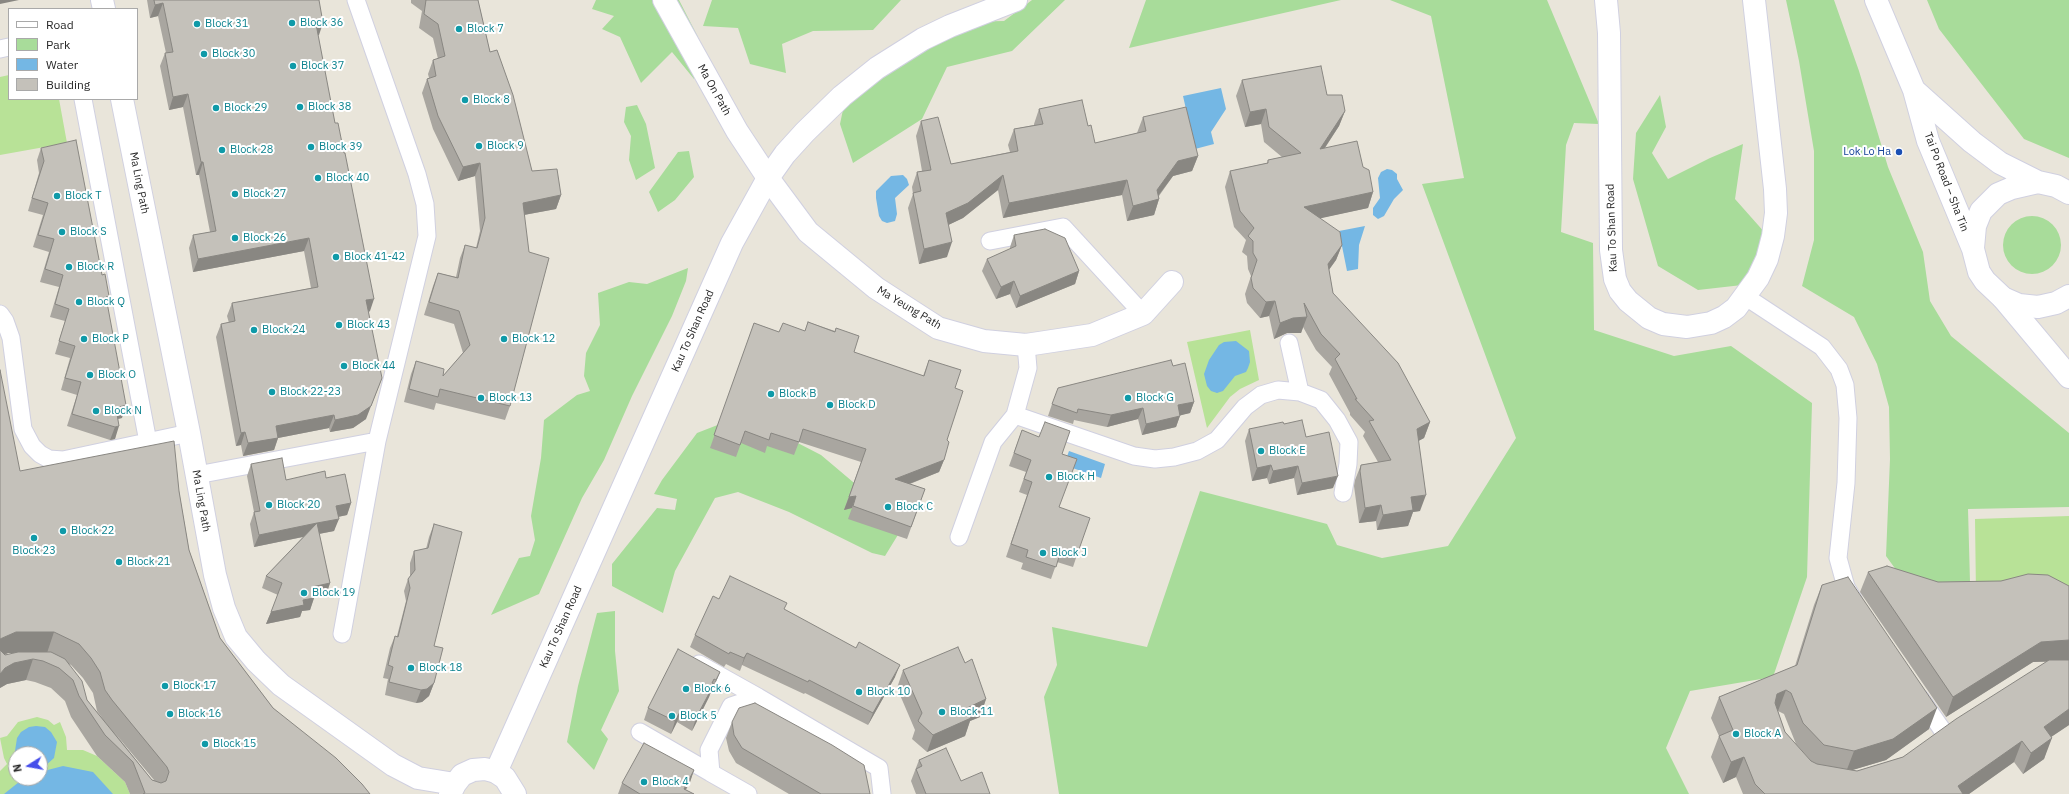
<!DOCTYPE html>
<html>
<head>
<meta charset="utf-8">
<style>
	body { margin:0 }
	#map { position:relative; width:2069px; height:794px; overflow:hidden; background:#e9e5da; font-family:"IBM Plex Sans",sans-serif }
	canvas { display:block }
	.legend { position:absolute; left:8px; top:8px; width:130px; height:92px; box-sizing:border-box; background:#fff; border:1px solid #a9a9a9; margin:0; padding:5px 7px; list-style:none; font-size:12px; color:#282828 }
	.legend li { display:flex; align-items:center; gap:8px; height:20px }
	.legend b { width:20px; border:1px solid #a9a9a9 }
	.north { position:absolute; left:8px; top:746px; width:40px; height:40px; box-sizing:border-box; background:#fff; border:1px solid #a9a9a9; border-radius:50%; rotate:259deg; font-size:11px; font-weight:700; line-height:16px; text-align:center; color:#282828 }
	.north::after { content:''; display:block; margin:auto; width:14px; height:18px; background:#464eea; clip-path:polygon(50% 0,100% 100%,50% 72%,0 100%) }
</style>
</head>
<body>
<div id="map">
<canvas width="2069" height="794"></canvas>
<ul class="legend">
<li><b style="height:5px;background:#fff"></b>Road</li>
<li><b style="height:11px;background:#a8dc9a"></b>Park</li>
<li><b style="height:11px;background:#74b7e4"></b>Water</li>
<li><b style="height:11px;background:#c4c1ba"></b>Building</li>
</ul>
<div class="north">N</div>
</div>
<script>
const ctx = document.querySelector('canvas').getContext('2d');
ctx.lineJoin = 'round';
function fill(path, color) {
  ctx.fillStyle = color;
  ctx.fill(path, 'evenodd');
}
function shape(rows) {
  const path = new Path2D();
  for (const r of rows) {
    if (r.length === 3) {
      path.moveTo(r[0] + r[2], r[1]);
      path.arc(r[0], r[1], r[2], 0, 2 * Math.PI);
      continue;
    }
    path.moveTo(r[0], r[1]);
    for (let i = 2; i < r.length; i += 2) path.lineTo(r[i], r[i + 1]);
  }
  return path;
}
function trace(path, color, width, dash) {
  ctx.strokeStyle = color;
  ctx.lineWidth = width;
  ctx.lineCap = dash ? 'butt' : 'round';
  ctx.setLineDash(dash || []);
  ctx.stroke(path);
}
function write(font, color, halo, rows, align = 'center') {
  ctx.font = font + ' "IBM Plex Sans",sans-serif';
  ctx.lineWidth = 4;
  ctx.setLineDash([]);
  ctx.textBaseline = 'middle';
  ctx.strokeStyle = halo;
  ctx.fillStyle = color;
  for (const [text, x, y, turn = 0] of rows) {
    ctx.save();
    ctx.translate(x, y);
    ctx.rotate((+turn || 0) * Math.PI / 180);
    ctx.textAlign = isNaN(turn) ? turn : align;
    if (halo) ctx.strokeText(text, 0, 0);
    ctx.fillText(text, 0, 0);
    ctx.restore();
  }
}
fill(shape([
	[596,0,679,0,698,37,694,79,672,52,641,83,620,37,602,29,614,16,592,9],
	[712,0,901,0,873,30,813,31,782,44,786,73,750,64,738,28,703,26],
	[1032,0,1065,0,1012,51,947,67,922,119,853,163,840,124,844,105,869,79,963,22,1004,21],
	[1146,0,1341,0,1129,48],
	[1390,0,1547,0,1599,124,1574,123,1566,145,1561,232,1593,243,1594,330,1674,356,1731,346,1812,403,1807,577,1773,677,1690,691,1666,748,1689,794,1059,794,1044,697,1057,665,1052,627,1147,647,1200,491,1327,524,1337,545,1382,558,1448,546,1516,438,1422,184,1464,178,1431,16],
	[1786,0,1834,0,1859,71,1888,167,1923,252,1930,301,1951,336,2069,433,2069,507,1968,509,1970,582,1918,600,1886,556,1890,459,1889,407,1877,364,1854,317,1802,286,1814,240,1814,151,1799,61],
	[1927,0,2069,0,2069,158,2024,139,1939,29],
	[1660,95,1666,127,1652,153,1668,179,1710,158,1743,144,1735,199,1766,234,1751,284,1698,290,1658,266,1633,179,1636,133],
	[637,105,646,124,655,168,636,180,629,160,631,136,624,122,626,107],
	[689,151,694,177,675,200,658,212,649,192,678,152],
	[2032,245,29],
	[688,268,686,281,672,316,632,396,604,460,582,498,539,594,491,615,519,558,530,556,535,540,531,516,541,458,544,420,577,395,590,391,584,376,586,353,600,325,598,293,629,282,647,284],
	[733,419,790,439,821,455,904,525,885,556,872,553,789,512,738,492,715,498,675,571,663,613,612,586,612,564,657,508,675,510,677,499,654,494,662,480,697,433],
	[615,611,615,651,619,691,601,730,608,739,594,770,567,742,578,686,597,613]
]), '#a8dc9a');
fill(shape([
	[9,75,9,99,59,99,67,143,0,155,0,77],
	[1250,330,1259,380,1240,389,1230,397,1207,428,1187,342],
	[2069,516,2069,592,1976,594,1975,519],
	[37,717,48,720,54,725,60,722,66,737,67,750,83,750,97,756,125,782,130,794,0,794,0,771,7,764,4,758,0,738,7,736,18,722],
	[16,754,40,754,40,778,16,778]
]), '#b8e297');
fill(shape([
	[1221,88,1226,109,1211,132,1214,144,1195,149,1183,96],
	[1387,169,1392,170,1397,174,1397,179,1403,190,1394,199,1384,216,1378,219,1373,215,1373,208,1380,198,1378,178,1381,172],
	[903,175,907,179,909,185,895,198,897,214,895,221,887,223,882,221,879,216,876,198,876,191,891,176],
	[1365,226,1359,245,1358,269,1347,271,1339,231],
	[1236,341,1249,351,1250,362,1248,368,1246,372,1235,376,1223,391,1217,393,1211,391,1207,386,1204,374,1209,360,1219,345,1224,342],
	[1069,451,1105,464,1101,478,1064,465],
	[36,726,45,727,51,732,57,742,54,758,44,767,40,768,40,754,17,754,15,751,17,738,21,732,29,727],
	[63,766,93,772,113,794,4,794,24,778,40,778,40,772]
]), '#74b7e4');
const service = shape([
	[0,49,9,47],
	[83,99,148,442],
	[990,241,1063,227,1143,314],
	[1746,297,1822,347,1839,369,1845,385,1848,418,1846,483,1838,558,1846,587,1853,599],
	[0,314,5,321,11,338,23,429,32,446,40,454,49,459,63,460,189,433],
	[1289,343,1300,392],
	[1026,345,1028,368,1015,415,1134,456,1155,459,1174,457,1197,451,1217,440,1245,407,1261,395,1278,390,1300,392,1321,400,1337,420,1349,442,1348,464,1343,493],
	[197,475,377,441],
	[959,537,993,442,1015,415],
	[342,634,377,441,427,236,425,204,417,174,356,0],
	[699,664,758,697],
	[1920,698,1943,731],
	[640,732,711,773],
	[748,794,711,773,709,750,731,706,758,697,879,768,882,794]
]);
const minor = shape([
	[102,0,104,9],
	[664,0,737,131,768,178,808,232,876,288,938,328,984,341,1026,345,1092,335,1143,314,1172,282],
	[122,99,189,433,215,575,224,608,236,637,256,661,281,685,393,765,418,778,455,784],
	[450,794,455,784,462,775,473,770,485,769,496,772,505,778,515,794]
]);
const tertiary = shape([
	[1606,0,1609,33,1611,250,1615,279,1620,291,1628,301,1649,318,1663,324,1687,327,1711,323,1724,317,1736,308,1758,278,1767,259,1773,236,1776,213,1775,189,1754,0],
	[2003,298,2069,377],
	[496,772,732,243,768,178,785,154,805,132,842,96,877,68,923,39,950,26,1016,0]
]);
const secondary = shape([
	[1876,0,1914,90,1928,141,1973,249,1979,272,1985,281,2003,298,2019,305,2038,307,2056,303,2069,296],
	[1914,90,1972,142,2000,163,2038,182],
	[1973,248,1975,226,1981,211,1998,194,2012,188,2038,182,2056,186,2069,193]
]);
trace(service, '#d0d0e0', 19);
trace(minor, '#d0d0e0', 24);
trace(tertiary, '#d0d0e0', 24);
trace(secondary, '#d0d0e0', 24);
trace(service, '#fff', 17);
trace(minor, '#fff', 22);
trace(tertiary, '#fff', 22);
trace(secondary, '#fff', 22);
fill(shape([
	[147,0,319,0,318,36,370,311,369,312,366,419,353,428,330,432,329,428,278,438,274,450,243,456,241,445,236,446,216,337,221,324,229,323,227,316,232,303,311,288,304,251,193,272,189,248,193,235,210,232,199,175,196,175,183,107,169,110,160,66,165,53,166,53,158,16,150,18],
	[411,0,478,0,490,52,532,171,561,195,556,209,524,215,510,406,505,420,436,403,434,410,404,402,411,374,416,361,443,376,463,353,454,324,424,315,433,286,438,273,456,277,460,258,465,245,476,248,480,231,475,176,458,181,433,129,422,93,427,79,429,78,428,74,433,60,438,59,433,38,419,28,422,11,411,3],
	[1242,80,1327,95,1345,111,1339,126,1325,148,1363,167,1373,192,1368,208,1320,218,1342,245,1336,260,1329,270,1333,293,1430,422,1424,438,1418,441,1420,511,1413,512,1408,526,1377,530,1376,521,1359,523,1354,486,1355,480,1361,465,1378,462,1363,436,1365,432,1350,415,1350,413,1329,374,1332,367,1316,350,1303,327,1301,333,1287,333,1274,339,1269,316,1260,318,1247,303,1245,294,1251,276,1248,269,1247,256,1242,252,1246,240,1234,227,1225,187,1230,171,1267,163,1268,160,1282,157,1264,142,1261,124,1245,127,1236,96],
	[1039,109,1088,126,1095,143,1137,133,1143,117,1198,156,1192,171,1173,176,1159,196,1159,199,1154,215,1127,221,1122,195,1003,218,998,190,963,218,948,225,947,257,919,264,908,208,913,194,912,187,917,172,922,171,916,136,921,121,951,164,1010,152,1008,145,1014,129,1034,125,1034,124],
	[41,148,107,302,122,418,118,419,115,439,110,440,67,426,77,395,61,390,70,358,55,354,65,321,50,317,59,287,40,282,49,252,33,247,43,215,28,211,39,173,37,160],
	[1014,235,1079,271,1075,284,1016,308,1010,294,996,299,982,271,987,259,1010,249,1010,247],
	[808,322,835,331,836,328,854,352,923,376,929,360,955,388,944,460,939,472,910,484,925,489,907,539,848,519,852,508,844,510,861,462,799,442,794,455,767,446,765,453,741,443,736,457,710,448,754,323,779,332,805,331],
	[1173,366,1194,402,1190,413,1180,415,1176,427,1142,435,1138,419,1107,427,1074,420,1073,424,1048,416,1052,404],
	[1284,424,1306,437,1333,488,1297,495,1294,478,1269,484,1267,478,1252,481,1245,441,1249,429],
	[1022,430,1062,454,1059,507,1077,555,1073,567,1057,562,1051,579,1021,569,1023,563,1006,557,1027,495,1019,492,1026,472,1009,466],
	[251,464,286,480,326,478,351,503,347,515,338,517,334,531,319,534,330,583,326,595,314,597,314,598,310,610,302,611,300,617,266,624,278,595,262,588,266,576,303,537,254,547,250,524,254,512,247,476],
	[20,471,179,491,189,550,220,638,273,708,370,794,130,794,125,782,97,756,71,717,65,701,51,688,35,682,26,680,7,684,0,688],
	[8,653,15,653,5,655],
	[69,664,71,665,83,678,93,693,97,711,103,719,87,700],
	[114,732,154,780,152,780],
	[434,524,434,683,429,696,422,702,416,703,385,695,388,679,383,678,390,648,395,636,397,636,406,601,404,591,408,579,410,576,410,563,414,551,426,549,429,537],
	[1868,572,1938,582,2069,586,2069,725,2051,737,2044,759,2023,774,2014,762,1969,794,1743,794,1736,777,1723,783,1711,757,1719,736,1711,718,1719,697,1795,666,1814,605,1822,585,1929,729,1886,760,1852,770,1857,771,1903,757,2047,662,2033,662,1946,717,1860,592],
	[1778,711,1784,714,1796,744,1812,762,1811,761,1785,732],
	[719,599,784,610,895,677,868,725,805,693,804,694,742,665,740,671,726,664,724,667,690,647,695,635],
	[965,663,986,699,980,717,970,721,965,736,927,752,912,739,915,730,897,688,903,670],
	[720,672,715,684,711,692,709,697,692,731,677,722,671,734,644,720,648,708],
	[732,722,870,794,789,794,736,763,729,751,726,738],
	[919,760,961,781,990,794,916,794,911,781],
	[694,770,690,782,686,790,694,794,618,794,622,783]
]), '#a9a6a0');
fill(shape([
	[0,0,19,0,0,4],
	[163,3,158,16,150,18,155,5],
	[323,23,319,35,311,37,316,24],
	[188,94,183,107,169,110,173,97],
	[1266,109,1261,124,1245,127,1250,112],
	[1345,111,1339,126,1314,164,1320,149],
	[1198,156,1192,171,1173,176,1155,200,1159,199,1154,215,1127,221,1133,206,1157,190,1178,161],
	[201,162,203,162,199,175,196,175],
	[480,163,475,176,458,181,463,167],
	[1003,175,998,190,963,218,940,229,946,213],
	[1127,180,1122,195,1003,218,1009,203],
	[1373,192,1368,208,1299,223,1304,207],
	[561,195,556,209,518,216,523,203],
	[309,238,304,251,193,272,198,259],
	[952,242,947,257,919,264,924,249],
	[1342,245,1336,260,1322,279,1328,264],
	[1079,271,1075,284,1016,308,1020,296],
	[1014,281,1010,294,996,299,1001,287],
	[109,296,105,308,106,297],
	[374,299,370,311,362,313,366,300],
	[1275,301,1269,316,1260,318,1266,302],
	[1307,317,1301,333,1287,333,1274,339,1280,323,1293,318],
	[382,378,366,419,353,428,330,432,335,420],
	[1194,402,1190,413,1174,417,1178,405],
	[126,405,122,418,111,420,116,408],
	[1143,408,1138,419,1107,427,1111,415],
	[334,415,329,428,278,438,274,450,243,456,248,443,276,426],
	[1180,416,1176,427,1142,435,1146,424],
	[1430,422,1424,438,1411,445,1417,429],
	[119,426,115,439,110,440,115,427],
	[245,432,241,445,236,446,241,433],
	[944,460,939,472,891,491,895,479],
	[1271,465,1267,478,1252,481,1257,468],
	[1298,466,1294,478,1269,484,1273,471],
	[1338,476,1333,488,1297,495,1302,483],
	[1426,495,1420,511,1413,512,1408,526,1377,530,1383,515,1411,497],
	[856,496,852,508,844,510,849,497],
	[351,503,347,515,332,518,336,506],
	[1381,505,1376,521,1359,523,1365,508],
	[339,519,334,531,313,535,317,523],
	[317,523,312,535,254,547,259,535],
	[330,583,326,595,308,599,312,587],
	[314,598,310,610,302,611,300,617,266,624,271,612,303,600],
	[16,632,54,632,47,653,8,653,0,656,0,639],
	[2069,640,2069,660,2033,662,1946,717,1953,697,2041,642],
	[747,653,742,665,740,671,744,658],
	[33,659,26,680,7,684,0,688,0,674,5,668,14,663],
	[900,665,895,677,868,725,873,713],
	[720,672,715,684,711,692,716,680],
	[434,683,429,696,422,702,416,703,421,690],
	[714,684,709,697,692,731,696,718],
	[1786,690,1778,711,1770,714,1777,694],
	[986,699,980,717,970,721,965,736,927,752,933,735,967,708],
	[1937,708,1929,729,1886,760,1846,772,1854,751],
	[2069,709,2069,725,2036,747,2044,727],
	[681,710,677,722,671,734,675,721],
	[2052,738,2044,759,2023,774,2031,753],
	[2022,741,2014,762,1969,794,1955,794,1958,786],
	[1744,757,1736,777,1723,783,1731,762],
	[694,770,690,782,683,794,684,789]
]), '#898782');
const building = shape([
	[154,0,319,0,323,23,316,24,335,123,338,123,344,153,345,153,374,299,366,300,382,378,371,406,358,415,335,420,334,415,276,426,278,438,248,443,245,432,241,433,221,324,235,321,232,303,318,287,309,238,198,259,193,235,216,231,203,162,201,162,188,94,173,97,165,53,173,52,163,3,155,5,154,0],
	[426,0,478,0,490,52,497,50,513,95,532,171,557,169,561,195,523,203,529,252,549,258,510,406,440,389,438,397,409,389,416,361,444,369,443,376,470,345,459,311,429,302,438,273,458,278,465,245,477,248,485,218,480,163,463,167,438,116,427,79,436,76,433,60,445,56,438,24,424,14,426,0],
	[1321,66,1327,95,1342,95,1345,111,1320,149,1357,141,1363,167,1369,170,1373,192,1304,207,1340,232,1342,245,1328,264,1333,293,1398,363,1430,422,1417,429,1426,495,1411,497,1413,510,1383,515,1381,505,1365,508,1360,471,1361,465,1391,460,1369,421,1374,420,1355,399,1357,399,1335,359,1340,354,1321,334,1304,303,1307,317,1293,318,1280,323,1275,301,1266,302,1253,288,1251,278,1257,260,1253,253,1253,241,1248,236,1254,228,1240,211,1230,171,1268,163,1268,160,1301,153,1269,127,1266,109,1250,112,1242,80,1321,66],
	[1082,100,1088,126,1091,125,1095,143,1146,131,1143,117,1186,107,1198,156,1178,161,1157,190,1159,199,1133,206,1127,180,1009,203,1003,175,968,203,946,213,952,242,924,249,913,193,921,191,917,172,931,170,921,121,938,117,951,164,1018,151,1014,129,1043,124,1039,109,1082,100],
	[76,140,102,275,105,274,109,296,106,297,126,405,116,408,119,426,115,427,72,414,81,382,65,378,75,346,59,341,69,309,55,304,63,275,45,269,54,239,38,235,48,203,32,198,44,161,41,148,76,140],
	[1045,229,1065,238,1079,271,1020,296,1014,281,1001,287,987,259,1016,246,1014,235,1045,229],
	[808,322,835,332,836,328,859,336,854,352,924,376,929,360,961,370,955,388,963,391,947,440,949,442,944,460,895,479,925,489,911,527,853,506,856,496,849,497,866,449,803,429,799,442,771,433,769,440,745,431,740,445,714,435,754,323,779,332,783,323,805,331,808,322],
	[1171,360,1173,366,1185,363,1194,402,1178,405,1180,416,1146,424,1143,408,1111,415,1078,409,1077,413,1052,404,1058,388,1171,360],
	[0,370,20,471,174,441,179,491,189,550,220,638,273,708,336,758,362,784,370,794,143,794,145,793,133,762,105,735,79,696,73,680,59,668,43,661,33,659,14,663,5,668,0,674,0,650,5,655,18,652,51,652,65,659,82,681,87,700,152,780,161,783,166,781,169,772,167,767,112,700,105,690,100,672,91,658,79,644,54,632,16,632,0,639,0,370],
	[1302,420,1306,437,1329,432,1338,476,1302,483,1298,466,1273,471,1271,465,1257,468,1249,429,1283,422,1284,424,1302,420],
	[1045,422,1070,431,1062,454,1077,459,1059,507,1090,518,1077,555,1061,550,1056,567,1026,557,1028,550,1011,544,1032,482,1024,479,1031,460,1014,453,1022,430,1039,437,1045,422],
	[282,458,286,480,325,471,326,478,345,474,351,503,336,506,339,519,317,523,330,583,312,587,314,598,303,600,304,605,271,612,282,583,266,576,317,523,259,535,254,512,260,511,251,464,282,458],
	[434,524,462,532,434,646,443,648,434,683,427,689,421,690,389,682,393,667,388,665,395,636,398,637,410,588,408,579,415,570,414,551,428,548,434,524],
	[1887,566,1938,582,2001,581,2028,574,2048,575,2069,586,2069,640,2041,642,1953,697,1868,572,1887,566],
	[730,576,787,603,784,609,856,648,859,642,900,665,873,713,809,680,808,682,747,653,744,658,730,652,729,654,695,635,713,596,719,599,730,576],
	[1848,577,1937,708,1893,739,1854,751,1824,745,1803,723,1791,693,1786,690,1777,694,1775,703,1785,732,1811,761,1817,764,1857,771,1903,757,1956,719,2049,660,2069,660,2069,709,2044,727,2052,738,2031,753,2022,741,1958,786,1963,794,1765,794,1755,784,1744,757,1731,762,1719,736,1733,730,1719,697,1797,665,1822,585,1848,577],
	[958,647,965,663,972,659,986,699,967,708,971,718,933,735,918,721,922,713,903,670,958,647],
	[678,649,720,672,716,680,714,679,712,683,714,684,696,718,681,710,675,721,648,708,678,649],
	[755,703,832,745,864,765,870,794,821,794,742,748,734,735,732,722,739,708,755,703],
	[644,743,694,770,684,789,694,794,640,794,622,783,644,743],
	[946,748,961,781,982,772,990,794,926,794,916,769,922,766,919,760,946,748]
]);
fill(building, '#c4c1ba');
trace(building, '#898782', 1);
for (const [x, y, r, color] of [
	[292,23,4,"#0f9aa8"],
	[197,24,4,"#0f9aa8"],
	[459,29,4,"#0f9aa8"],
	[204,54,4,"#0f9aa8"],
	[293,66,4,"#0f9aa8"],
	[465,100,4,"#0f9aa8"],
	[300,107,4,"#0f9aa8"],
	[216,108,4,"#0f9aa8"],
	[479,146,4,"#0f9aa8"],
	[311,147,4,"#0f9aa8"],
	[222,150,4,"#0f9aa8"],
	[1899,152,4,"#1a4fb4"],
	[318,178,4,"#0f9aa8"],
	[235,194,4,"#0f9aa8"],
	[57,196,4,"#0f9aa8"],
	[62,232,4,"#0f9aa8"],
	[235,238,4,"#0f9aa8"],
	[336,257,4,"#0f9aa8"],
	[69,267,4,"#0f9aa8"],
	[79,302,4,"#0f9aa8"],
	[339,325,4,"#0f9aa8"],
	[254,330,4,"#0f9aa8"],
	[84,339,4,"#0f9aa8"],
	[504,339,4,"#0f9aa8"],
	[344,366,4,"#0f9aa8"],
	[90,375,4,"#0f9aa8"],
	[272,392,4,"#0f9aa8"],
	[771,394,4,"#0f9aa8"],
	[481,398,4,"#0f9aa8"],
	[1128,398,4,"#0f9aa8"],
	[830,405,4,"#0f9aa8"],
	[96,411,4,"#0f9aa8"],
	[1261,451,4,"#0f9aa8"],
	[1049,477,4,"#0f9aa8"],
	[269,505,4,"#0f9aa8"],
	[888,507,4,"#0f9aa8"],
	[63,531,4,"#0f9aa8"],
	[34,538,4,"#0f9aa8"],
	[1043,553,4,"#0f9aa8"],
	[119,562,4,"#0f9aa8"],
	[304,593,4,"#0f9aa8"],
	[411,668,4,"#0f9aa8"],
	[165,686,4,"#0f9aa8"],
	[686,689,4,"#0f9aa8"],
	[859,692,4,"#0f9aa8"],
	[942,712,4,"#0f9aa8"],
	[170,714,4,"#0f9aa8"],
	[672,716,4,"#0f9aa8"],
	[1736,734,4,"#0f9aa8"],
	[205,744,4,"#0f9aa8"],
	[644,782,4,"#0f9aa8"]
]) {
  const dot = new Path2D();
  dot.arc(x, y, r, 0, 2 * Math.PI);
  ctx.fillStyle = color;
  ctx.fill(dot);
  trace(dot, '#fff', 1.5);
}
write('11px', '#0d838f', '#fff', [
	["Block 36",300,23],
	["Block 31",205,24],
	["Block 7",467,29],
	["Block 30",212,54],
	["Block 37",301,66],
	["Block 8",473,100],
	["Block 38",308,107],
	["Block 29",224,108],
	["Block 9",487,146],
	["Block 39",319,147],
	["Block 28",230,150],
	["Block 40",326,178],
	["Block 27",243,194],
	["Block T",65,196],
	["Block S",70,232],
	["Block 26",243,238],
	["Block 41-42",344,257],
	["Block R",77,267],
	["Block Q",87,302],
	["Block 43",347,325],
	["Block 24",262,330],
	["Block P",92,339],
	["Block 12",512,339],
	["Block 44",352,366],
	["Block O",98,375],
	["Block 22-23",280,392],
	["Block B",779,394],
	["Block 13",489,398],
	["Block G",1136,398],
	["Block D",838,405],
	["Block N",104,411],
	["Block E",1269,451],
	["Block H",1057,477],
	["Block 20",277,505],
	["Block C",896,507],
	["Block 22",71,531],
	["Block 23",34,551,"center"],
	["Block J",1051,553],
	["Block 21",127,562],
	["Block 19",312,593],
	["Block 18",419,668],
	["Block 17",173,686],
	["Block 6",694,689],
	["Block 10",867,692],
	["Block 11",950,712],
	["Block 16",178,714],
	["Block 5",680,716],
	["Block A",1744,734],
	["Block 15",213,744],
	["Block 4",652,782]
], 'left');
write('11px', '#282828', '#fff', [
	["Ma On Path",714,90,61],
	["Tai Po Road – Sha Tin",1946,182,69],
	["Ma Ling Path",139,183,79],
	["Kau To Shan Road",1612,228,-92],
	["Ma Yeung Path",909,308,31],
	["Kau To Shan Road",693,331,-66],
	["Ma Ling Path",201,501,80],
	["Kau To Shan Road",561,627,-66]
]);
write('11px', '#164399', '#fff', [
	["Lok Lo Ha",1891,152]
], 'right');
</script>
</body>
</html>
